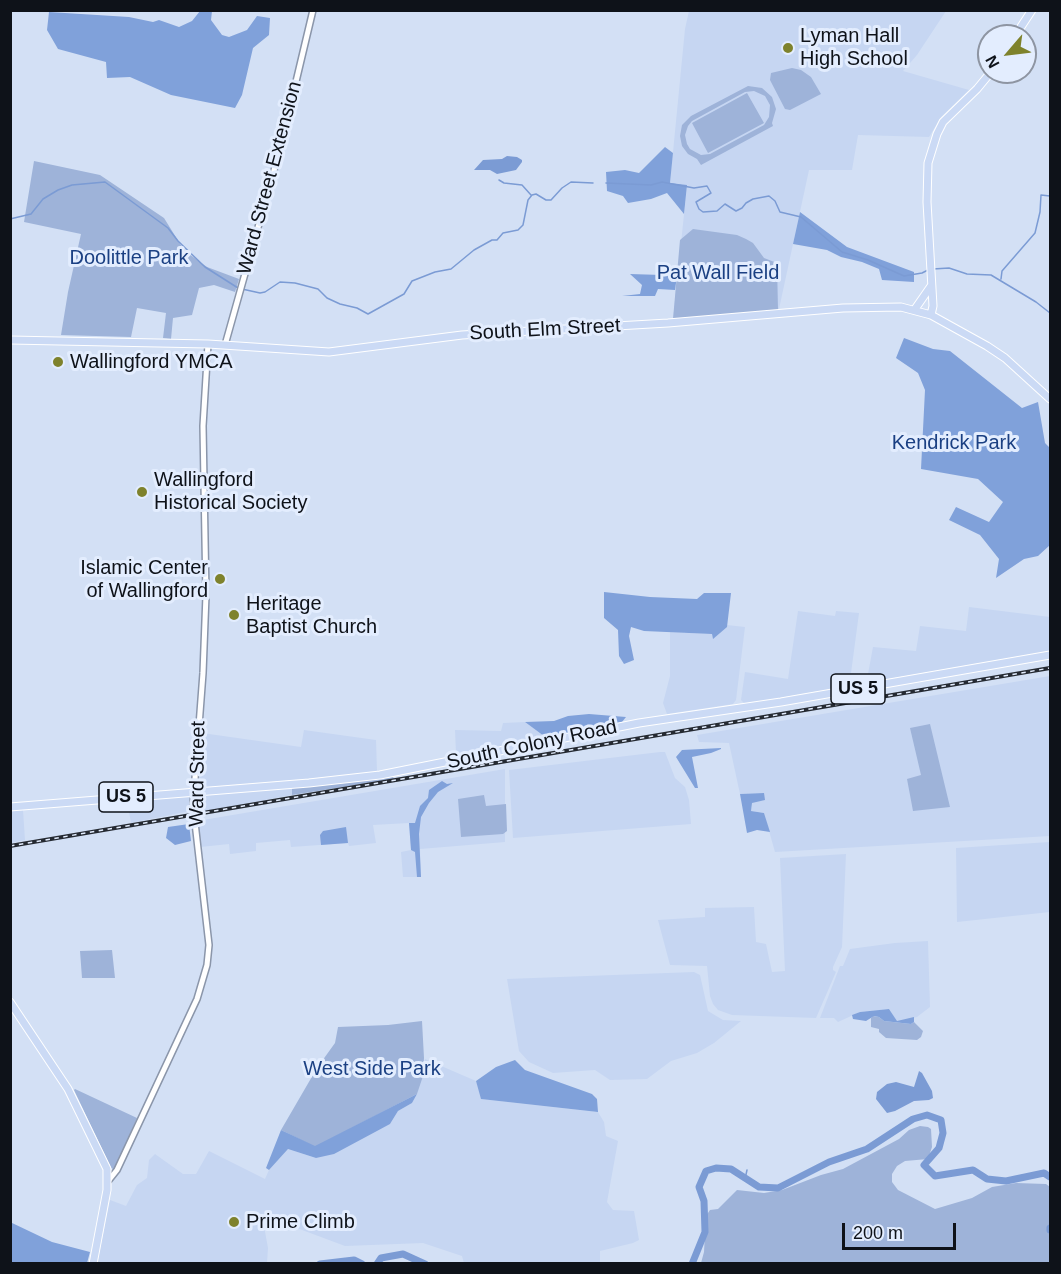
<!DOCTYPE html>
<html>
<head>
<meta charset="utf-8">
<style>
	body { margin:0 }
	#map { position:relative; width:1061px; height:1274px; overflow:hidden; background:#d3e0f5; font-family:Helvetica,sans-serif }
	canvas { display:block }
	.frame { position:absolute; inset:0; border:12px solid #0e1219; pointer-events:none }
	.north { position:absolute; left:977px; top:24px; width:60px; height:60px; box-sizing:border-box; background:#e3edfe; border:2px solid #8e95a2; border-radius:50%; rotate:242deg; font-size:16px; font-weight:700; line-height:24px; text-align:center; color:#0e1219 }
	.north::after { content:''; display:block; margin:auto; width:21px; height:27px; background:#7e822c; clip-path:polygon(50% 0,100% 100%,50% 72%,0 100%) }
	.scale { position:absolute; left:842px; top:1223px; width:114px; height:27px; box-sizing:border-box; border:3px solid #0e1219; border-top:0; padding-left:8px; font-size:18px; line-height:21px; white-space:nowrap; color:#0e1219; -webkit-text-stroke:4px #e3edfe; paint-order:stroke }
</style>
</head>
<body>
<div id="map">
<canvas width="1061" height="1274"></canvas>
<div class="frame"></div>
<div class="north">N</div>
<div class="scale">200 m</div>
</div>
<script>
const ctx = document.querySelector('canvas').getContext('2d');
ctx.lineJoin = 'round';
function fill(path, color) {
  ctx.fillStyle = color;
  ctx.fill(path, 'evenodd');
}
function shape(rows) {
  const path = new Path2D();
  for (const r of rows) {
    path.moveTo(r[0], r[1]);
    for (let i = 2; i < r.length; i += 2) path.lineTo(r[i], r[i + 1]);
  }
  return path;
}
function trace(path, color, width, dash) {
  ctx.strokeStyle = color;
  ctx.lineWidth = width;
  ctx.lineCap = dash ? 'butt' : 'round';
  ctx.setLineDash(dash || []);
  ctx.stroke(path);
}
function write(font, color, halo, rows, align = 'center') {
  ctx.font = font + ' Helvetica,sans-serif';
  ctx.lineWidth = 6;
  ctx.setLineDash([]);
  ctx.textBaseline = 'middle';
  ctx.strokeStyle = halo;
  ctx.fillStyle = color;
  for (const [text, x, y, turn = 0] of rows) {
    ctx.save();
    ctx.translate(x, y);
    ctx.rotate((+turn || 0) * Math.PI / 180);
    ctx.textAlign = isNaN(turn) ? turn : align;
    if (halo) ctx.strokeText(text, 0, 0);
    ctx.fillText(text, 0, 0);
    ctx.restore();
  }
}
fill(shape([
	[689,11,946,11,917,55,903,71,969,90,941,117,929,137,858,135,852,170,809,170,779,309,673,319,687,186,670,183,685,29],
	[969,607,1050,617,1050,651,745,704,741,700,745,672,788,679,798,611,835,616,836,611,859,613,851,673,868,674,873,647,916,651,920,626,966,631],
	[727,625,745,627,736,700,733,704,667,714,663,703,670,676,670,632,712,634,713,638],
	[1050,676,1050,836,775,852,764,813,751,811,752,803,764,793,740,794,729,743,699,742,697,735],
	[525,722,548,739,463,756,456,753,455,730,501,731,503,723],
	[304,730,376,740,377,771,363,774,200,788,198,785,202,733,301,747],
	[660,752,665,752,675,778,685,787,689,800,691,824,513,838,509,770],
	[505,769,505,842,420,849,421,877,403,877,401,852,411,850,409,823,373,825,376,843,349,846,348,843,291,847,290,840,256,843,256,851,230,854,229,844,200,847,197,821],
	[292,788,292,795,196,813,196,799,200,795],
	[190,796,190,811,131,823,127,801],
	[23,810,25,840,11,843,11,811],
	[1050,842,1050,912,957,922,956,848],
	[846,854,842,947,833,967,833,970,836,972,816,1018,732,1015,718,1010,713,1004,710,996,707,966,670,965,658,920,705,917,705,908,754,907,756,942,766,944,772,972,785,971,780,858],
	[928,941,930,1007,917,1017,897,1022,889,1009,860,1012,838,1022,834,1018,820,1018,840,966,843,966,850,949,895,943],
	[694,972,700,975,708,1011,723,1020,741,1021,714,1043,697,1053,671,1061,647,1079,610,1080,595,1070,553,1073,529,1062,519,1051,507,979],
	[425,1059,476,1081,482,1099,598,1112,604,1122,606,1136,618,1141,607,1202,613,1210,634,1211,639,1240,633,1243,600,1251,600,1263,464,1263,462,1256,423,1243,345,1246,262,1215,268,1248,267,1263,97,1264,110,1200,126,1206,137,1185,147,1178,149,1160,155,1154,183,1174,196,1174,209,1151,265,1179,269,1170,288,1149,316,1158,390,1124,398,1111,412,1103,417,1094]
]), '#c6d6f2');
fill(shape([
	[792,68,801,70,811,77,821,94,790,110,785,109,770,80,771,73],
	[748,86,762,88,772,97,776,109,772,123,773,126,701,165,697,159,688,154,682,146,680,136,682,125,691,116],
	[754,91,765,96,770,105,769,117,764,125,710,154,701,155,690,149,687,144,685,135,688,126,692,121,745,92],
	[747,93,764,123,708,153,692,123],
	[34,161,100,175,164,218,182,247,189,254,207,267,239,279,235,292,214,285,199,288,192,315,173,318,171,339,163,338,166,313,137,308,131,337,61,335,68,292,81,234,24,222],
	[693,229,737,235,746,239,753,243,764,258,777,263,778,310,673,319,680,240],
	[930,724,950,807,913,811,907,779,921,775,910,728],
	[393,777,394,779,292,795,292,788],
	[484,795,486,806,506,804,507,831,503,834,461,837,458,799],
	[112,950,115,978,82,978,80,951],
	[873,1016,879,1017,884,1021,911,1024,914,1022,923,1031,921,1037,917,1040,886,1038,879,1032,879,1029,871,1027,871,1018],
	[422,1021,424,1058,423,1076,417,1094,315,1147,281,1130,317,1068,335,1043,338,1027,388,1025],
	[75,1089,137,1118,115,1170,111,1168,74,1090],
	[920,1126,928,1127,931,1129,932,1147,928,1159,905,1161,897,1166,892,1174,892,1182,898,1190,935,1209,972,1198,992,1187,1016,1183,1046,1184,1050,1187,1050,1263,701,1263,704,1252,706,1216,710,1210,718,1209,737,1190,764,1193,782,1190,821,1175,843,1169,899,1139,909,1130]
]), '#9eb3d9');
fill(shape([
	[200,11,212,11,211,20,222,35,229,37,247,30,257,16,270,18,269,35,253,48,242,95,235,108,171,95,130,77,107,78,106,62,58,49,47,30,49,12,129,17,153,22,159,20,179,27,192,21],
	[665,147,673,153,670,183,687,185,684,214,667,193,651,199,628,203,623,196,607,191,606,172,625,170,639,173],
	[800,212,847,247,914,272,914,282,882,280,879,269,862,262,841,257,827,250,793,244],
	[678,269,675,290,658,289,655,296,622,296,640,294,642,285,630,274,662,275],
	[904,338,933,349,950,351,1022,408,1038,402,1045,443,1050,448,1050,545,1038,556,1024,559,996,578,999,559,980,535,949,520,956,507,989,522,1003,502,978,479,921,469,925,390,918,373,896,358],
	[604,592,650,597,697,599,704,593,731,593,727,627,713,639,712,634,644,631,631,627,629,636,634,660,624,664,619,656,618,630,604,618],
	[589,714,626,717,622,722,548,739,525,722,554,721,568,716],
	[721,748,721,749,711,753,692,757,698,788,695,788,676,757,682,750],
	[442,781,447,784,453,783,438,792,429,803,421,817,419,834,421,877,417,877,415,852,411,850,409,823,415,823,420,806,428,798,429,790],
	[764,793,765,800,752,803,751,811,764,813,770,832,757,830,747,833,740,794],
	[189,824,191,841,175,845,166,838,168,827],
	[346,827,348,843,321,845,320,835,323,831],
	[889,1009,897,1021,914,1017,914,1022,911,1024,884,1021,879,1017,874,1016,866,1021,853,1019,852,1015,860,1012],
	[515,1060,525,1070,592,1094,597,1099,598,1112,481,1099,476,1081,496,1067],
	[417,1094,412,1103,398,1111,390,1124,334,1154,316,1158,288,1149,269,1170,266,1168,281,1130,315,1146],
	[10,1222,52,1242,90,1252,87,1263,11,1263]
]), '#80a1da');
fill(shape([
	[507,156,517,157,522,160,522,162,516,170,497,174,490,170,474,170,483,160,502,159],
	[919,1071,922,1073,932,1091,933,1098,929,1100,914,1101,895,1111,887,1113,876,1099,877,1092,887,1084,896,1082,914,1087]
]), '#7b9bd4');
trace(shape([
	[499,180,504,183,522,185,531,195],
	[606,183,651,185,662,182,694,188,707,186,711,193,696,202,699,209,703,212,717,211,725,204,736,211,742,208,746,203,753,199,769,196,775,201,780,212,801,217,842,252,868,260,904,276,922,273,928,270],
	[10,219,31,214,43,199,58,190,72,185,105,182,168,228,178,241,205,267,238,288],
	[933,269,949,268,967,274,991,275,1036,302,1050,313],
	[1001,279,1002,271,1035,233,1040,212,1041,195,1050,196],
	[242,289,260,293,265,292,280,282,295,283,318,289,327,298,340,304,357,308,368,314,404,294,412,281,435,272,451,269,474,250,492,240,497,240,503,233,518,230,523,225,528,200,532,195,536,194,546,200,551,200,562,188,571,182,593,183],
	[745,1179,747,1170]
]), '#7b9bd4', 1.5);
trace(shape([
	[1050,1228,1050,1230],
	[320,1264,354,1260,362,1264],
	[377,1264,381,1258,403,1254,425,1264],
	[692,1264,705,1232,704,1201,699,1187,706,1171,716,1168,731,1169,759,1187,778,1188,829,1162,867,1149,913,1119,927,1115,941,1120,943,1133,939,1148,924,1165,935,1176,973,1170,987,1179,1006,1181,1044,1173,1050,1177]
]), '#7b9bd4', 7);
const minor = shape([
	[225,345,280,149,313,10],
	[109,1180,117,1170,197,999,207,965,209,945,193,805,203,673,206,595,203,426,208,344]
]);
const major = shape([
	[1015,36,1032,10],
	[915,309,931,286],
	[931,315,933,306,927,202,928,163,937,134,943,122,977,89,991,72],
	[10,340,208,344,329,352,462,335,668,323,843,308,901,307,931,315,987,346,1005,358,1050,399],
	[10,807,309,783,380,775,639,723,781,702,1050,655],
	[10,1002,68,1089,107,1169,107,1190,93,1264]
]);
trace(minor, '#8b96aa', 8);
trace(major, '#fff', 9);
trace(minor, '#fff', 5);
trace(major, '#cbdaf5', 7);
const rail = shape([
	[10,846,1050,668]
]);
trace(rail, '#252a32', 4);
trace(rail, '#e3edfe', 1.5, [4.5]);
for (const [x, y, r, color] of [
	[788,48,6,"#7e822c"],
	[58,362,6,"#7e822c"],
	[142,492,6,"#7e822c"],
	[220,579,6,"#7e822c"],
	[234,615,6,"#7e822c"],
	[234,1222,6,"#7e822c"]
]) {
  const dot = new Path2D();
  dot.arc(x, y, r, 0, 2 * Math.PI);
  ctx.fillStyle = color;
  ctx.fill(dot);
  trace(dot, '#e3edfe', 2);
}
for (const [x, y, w] of [
	[858,689,54],
	[126,797,54]
]) {
  const box = new Path2D();
  box.roundRect(x - w / 2, y - 15, w, 30, 4.5);
  ctx.fillStyle = '#e3edfe';
  ctx.fill(box);
  trace(box, '#0e1219', 1.5);
}
write('bold 18px', '#0e1219', null, [
	["US 5",858,689],
	["US 5",126,797]
]);
write('20px', '#0e1219', '#e3edfe', [
	["Lyman Hall",800,36],
	["High School",800,59],
	["Wallingford YMCA",70,362],
	["Wallingford",154,480],
	["Historical Society",154,503],
	["Islamic Center",208,568,"right"],
	["of Wallingford",208,591,"right"],
	["Heritage",246,604],
	["Baptist Church",246,627],
	["Prime Climb",246,1222]
], 'left');
write('20px', '#0e1219', '#e3edfe', [
	["Ward Street Extension",270,178,-75],
	["South Elm Street",545,330,-3],
	["South Colony Road",532,745,-12],
	["Ward Street",198,774,-89]
]);
write('20px', '#1b4083', '#e3edfe', [
	["Doolittle Park",129,258],
	["Pat Wall Field",718,273],
	["Kendrick Park",954,443],
	["West Side Park",372,1069]
]);
</script>
</body>
</html>
